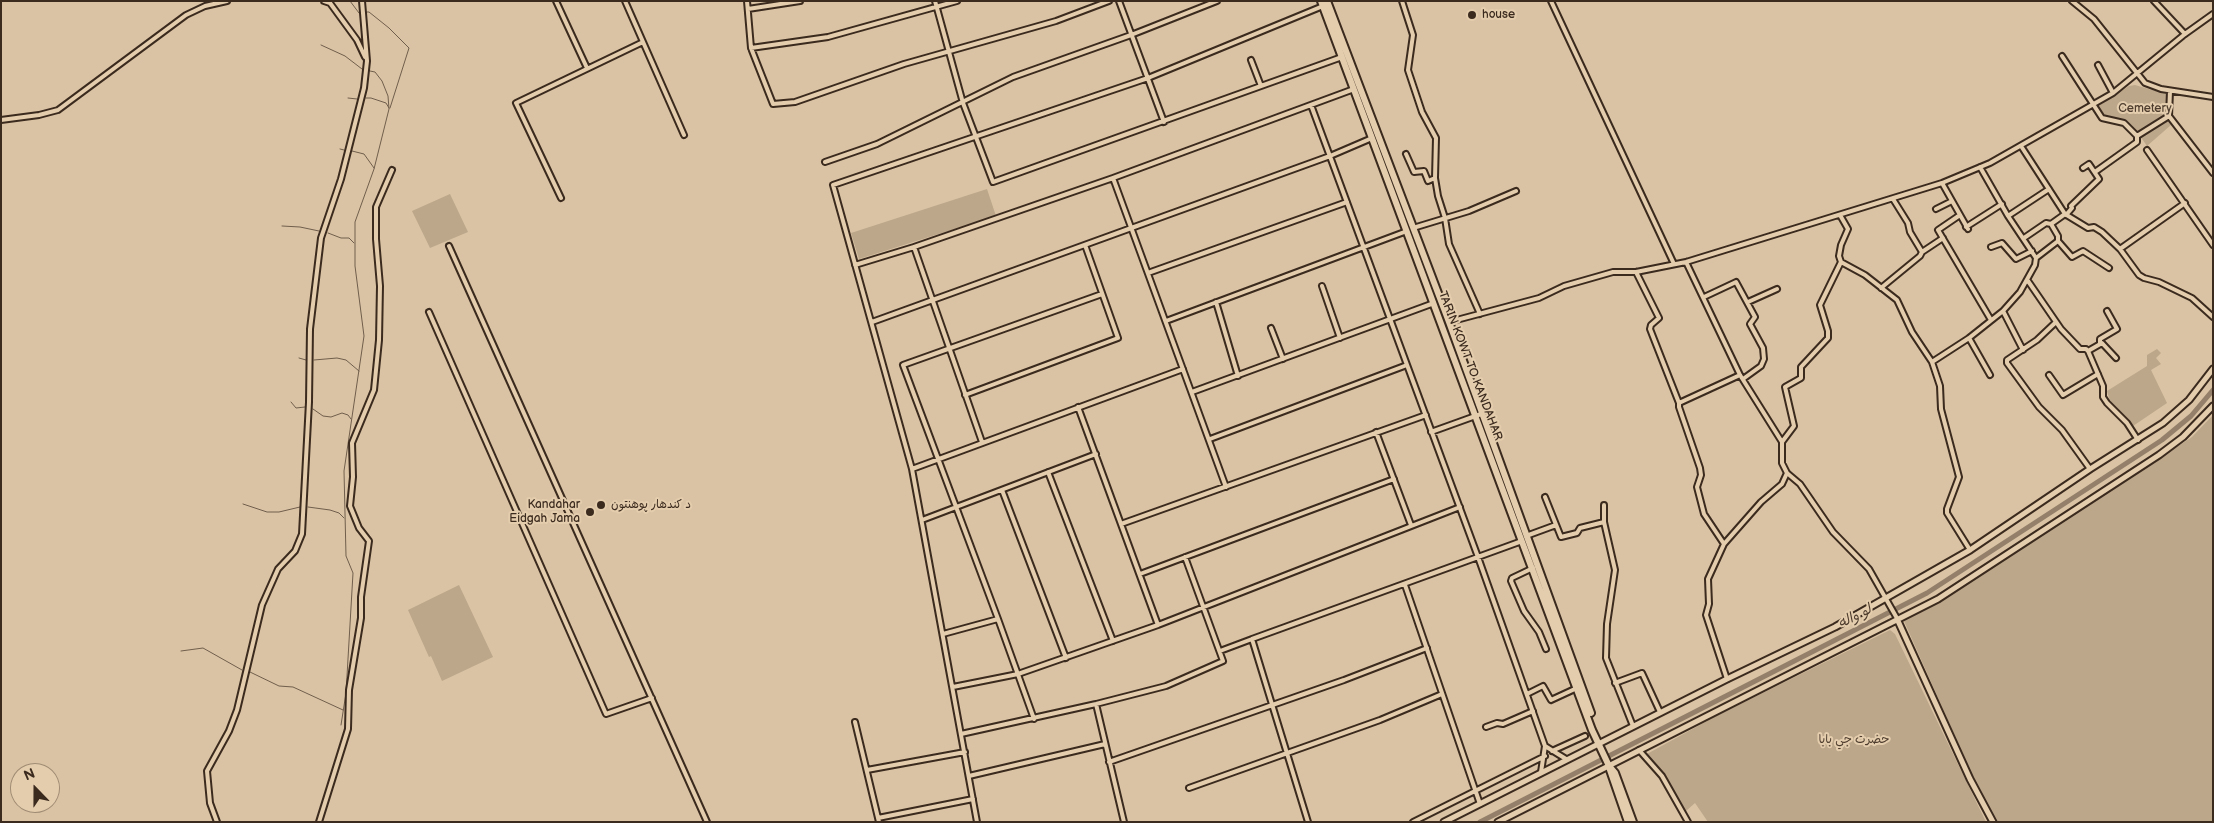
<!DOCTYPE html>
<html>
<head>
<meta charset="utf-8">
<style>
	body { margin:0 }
	#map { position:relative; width:2214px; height:823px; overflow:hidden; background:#dac3a4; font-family:"Balsamiq Sans",sans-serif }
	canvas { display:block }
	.frame { position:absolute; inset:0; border:2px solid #3b2a1e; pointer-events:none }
	.north { position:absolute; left:10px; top:763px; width:50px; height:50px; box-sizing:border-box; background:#e4cdad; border:1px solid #a08c74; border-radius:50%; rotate:338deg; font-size:14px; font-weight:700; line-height:20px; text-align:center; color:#3b2a1e }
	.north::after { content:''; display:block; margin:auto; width:18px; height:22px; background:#3b2a1e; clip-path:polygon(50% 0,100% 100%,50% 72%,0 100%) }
</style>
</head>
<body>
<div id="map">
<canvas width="2214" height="823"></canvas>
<div class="frame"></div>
<div class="north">N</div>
</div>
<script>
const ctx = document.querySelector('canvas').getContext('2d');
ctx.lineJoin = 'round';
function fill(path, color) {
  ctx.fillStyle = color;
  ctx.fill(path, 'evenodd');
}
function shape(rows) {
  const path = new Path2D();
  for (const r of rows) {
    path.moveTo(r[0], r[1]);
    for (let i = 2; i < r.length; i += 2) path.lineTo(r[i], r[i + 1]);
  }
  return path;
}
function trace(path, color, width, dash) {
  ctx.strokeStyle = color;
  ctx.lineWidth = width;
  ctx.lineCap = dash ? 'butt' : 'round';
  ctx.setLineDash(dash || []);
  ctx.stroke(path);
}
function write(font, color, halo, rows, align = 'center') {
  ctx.font = font + ' "Balsamiq Sans","Playpen Sans Arabic",sans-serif';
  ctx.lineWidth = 4;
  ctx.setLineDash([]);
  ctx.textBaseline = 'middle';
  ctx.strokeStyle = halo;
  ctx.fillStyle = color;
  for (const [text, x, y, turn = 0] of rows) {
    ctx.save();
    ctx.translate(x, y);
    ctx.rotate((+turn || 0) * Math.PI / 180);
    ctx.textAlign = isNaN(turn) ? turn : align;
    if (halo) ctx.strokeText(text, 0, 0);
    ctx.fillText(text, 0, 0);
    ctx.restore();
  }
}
fill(shape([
	[2135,85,2166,94,2172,105,2166,114,2171,125,2147,146,2138,133,2125,121,2103,117,2098,106,2129,86],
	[987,189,996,216,859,259,851,233],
	[450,194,468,232,430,248,412,211],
	[2157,349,2161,353,2156,358,2161,364,2151,370,2167,403,2133,426,2110,401,2107,391,2147,366,2147,355],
	[2213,415,2213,822,1997,822,1973,777,1904,621,1941,601,2192,437],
	[459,585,493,657,442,681,431,656,429,657,408,610],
	[1890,630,1895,634,1986,822,1708,822,1695,803,1686,811,1664,774,1647,754,1718,715]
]), '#bca78b');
trace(shape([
	[350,1,359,13],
	[367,12,369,12,389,28,409,48,390,108],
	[321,45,345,56,362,69],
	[348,98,357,99],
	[366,98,371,98,386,103,389,108],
	[340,149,344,150],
	[352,151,364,154,374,168],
	[282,226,300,227,319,231],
	[328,233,341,238,349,238,354,243],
	[299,358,306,360],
	[314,360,337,358,346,360,359,371],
	[291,402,296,408,305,407],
	[313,409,323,416,331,417,342,413,348,415,351,419],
	[243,504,267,512,279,512,300,507],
	[308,507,330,510,339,513,344,518],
	[181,651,203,648,242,670],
	[250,672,279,686,293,687,343,710],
	[341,725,346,693,353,573,346,556,344,471,364,336,355,266,355,222,374,169,389,109,388,96,382,81,375,72,370,71]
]), '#705e4c', 1);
trace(shape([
	[1480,822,1927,593,2162,440,2191,416,2213,390]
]), '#94806a', 5);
const minor = shape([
	[324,1,330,3,357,40,365,57],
	[556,1,587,68],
	[625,1,684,135],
	[747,1,751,48,773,104,795,102,904,64,1056,21,1109,1],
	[935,1,963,103,993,182,1342,57],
	[1119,1,1164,122],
	[1402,1,1413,35,1408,70,1422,112,1436,138,1435,178,1438,196,1445,218,1449,244,1480,314],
	[1551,1,1674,264],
	[2072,1,2094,19,2145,83,2161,89,2213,97],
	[2154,1,2185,34],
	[748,9,800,1],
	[751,48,828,37,957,1],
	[2062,56,2102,118,2124,123,2137,136],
	[1251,60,1261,86],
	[2098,65,2113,93],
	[2170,91,2169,116,2213,173],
	[1311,105,1478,557,1545,746,1541,772],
	[1,120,39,115,58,110,186,15,205,6,227,1],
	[2021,146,2065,214,2088,228,2094,227,2102,232,2120,249,2139,275,2144,278,2159,282,2192,298,2213,317],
	[2147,150,2213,245],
	[1406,154,1414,172,1424,171,1428,181,1435,178],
	[825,162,877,144,1013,77,1131,35,1217,1],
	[1980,167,2008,216,2036,258,2035,265,2020,292,2003,311,1969,338,1990,375],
	[2095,172,2137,142,2137,136,2169,116],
	[1113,178,1226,487],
	[1942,183,1968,229],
	[561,198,516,103,643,42],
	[1893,199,1908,223,1910,232,1922,252],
	[1936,209,1952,201],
	[1840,215,1848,229,1841,245,1839,256,1841,262,1865,275,1897,300,1912,332,1932,362,1940,386,1941,409,1959,477,1947,509,1947,513,1970,550],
	[1960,215,1938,230,1991,320],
	[2066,215,2072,208,2071,206,2099,179,2089,164,2083,168],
	[2008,216,2049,189],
	[2051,224,2065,214],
	[1966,227,2002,204],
	[1413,228,1469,211,1516,191],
	[2024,238,2046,223,2051,224,2058,236,2058,241,2036,258],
	[2058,241,2072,257,2083,251,2109,268],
	[449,246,707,822],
	[914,247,982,442],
	[1991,247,2002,243,2016,259,2032,251],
	[2120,249,2185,203],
	[1686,262,1740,375,1782,442,1782,463,1787,473,1800,484,1833,532,1869,569,1898,620],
	[855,265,914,247,1113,178,1354,89],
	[1636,272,1659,318,1651,325,1650,329,1679,403,1679,407,1700,468,1701,475,1697,487,1704,514,1724,544],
	[1148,273,1347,202],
	[2028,281,2061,329,2080,349,2086,349,2088,351,2103,386,2103,397,2107,403,2127,423,2138,440],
	[1322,286,1340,338],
	[1881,288,1920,256,1922,252,1943,238],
	[1704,297,1736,282,1755,317,1750,324,1763,348,1764,359,1761,366,1743,379],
	[1216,302,1238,376],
	[1748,302,1777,289],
	[2003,311,2023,350],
	[429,312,606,714,652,698],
	[1166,321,1407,231],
	[872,322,1330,156,1372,138],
	[1449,322,1539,298,1564,286,1613,272,1636,272,1686,262,1942,183,1990,163,2113,93,2185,34,2213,14],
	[2056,322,2037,340,2007,360,2007,363,2039,407,2062,430,2090,469],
	[1271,328,1283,359],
	[2100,343,2100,339,2117,329,2107,311],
	[2088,351,2102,343,2116,358],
	[1932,362,1969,338],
	[2049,375,2063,395,2098,374],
	[1192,392,1434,303],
	[965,395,1118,338,1085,245],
	[1679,403,1740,375],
	[1078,407,1158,625],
	[1376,432,1411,525],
	[1431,432,1481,414],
	[1210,439,1407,365],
	[1782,442,1794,426,1785,387,1801,378,1801,367,1828,338,1828,331,1820,305,1841,262],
	[912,469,1183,369],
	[1048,472,1113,641],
	[1002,490,1066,658],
	[1545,497,1561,537,1577,533,1580,528,1604,522],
	[1604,505,1604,522,1615,570,1607,624,1606,658,1633,726],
	[922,520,1096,454],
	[1121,524,1426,415],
	[1526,536,1556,525],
	[1533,568,1512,578,1511,581,1524,611,1539,632,1546,649],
	[1140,574,1394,479],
	[1405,585,1480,804],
	[943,634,998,619],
	[1220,651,1252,639],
	[1727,679,1706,615,1709,604,1708,579,1724,544,1761,502,1782,484,1787,473],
	[1615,683,1642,673,1660,712],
	[953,687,1018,674,1158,625,1460,507],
	[1527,694,1543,686,1551,700,1577,688],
	[1096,704,1124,822],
	[1034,719,998,619,903,365,1102,294],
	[855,722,879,822],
	[1486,727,1497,723,1503,724,1533,711],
	[961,734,1096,704,1166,686,1223,661,1185,557],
	[1545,746,1566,759],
	[1639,750,1662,776,1688,822],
	[1552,751,1585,736],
	[1109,762,1344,680,1427,648],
	[867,770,965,752],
	[969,776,1105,744],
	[1189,788,1380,720,1442,694],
	[878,818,973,799],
	[217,822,210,803,207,771,229,731,237,710,262,605,278,569,295,551,302,534,309,402,310,329,321,238,341,179,364,88,367,61,362,1],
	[319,822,348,729,349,690,361,618,361,597,369,541,359,528,350,506,353,477,352,443,374,390,379,340,380,286,376,239,376,207,392,170],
	[977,822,912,469,833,185,1148,78,1323,6],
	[1308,822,1252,639,1522,541],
	[1413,822,1545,756]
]);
const tertiary = shape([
	[1898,621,1970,779,1993,822],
	[1444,822,1727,679,1835,627,1970,550,2090,469,2163,423,2189,400,2213,369],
	[1498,822,1938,599,2159,455,2183,437,2213,406]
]);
const primary = shape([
	[1321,1,1592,730,1609,766,1615,773,1633,822],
	[1327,1,1449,322,1591,713],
	[1609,767,1628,822]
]);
trace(minor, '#3b2a1e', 8);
trace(tertiary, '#3b2a1e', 9);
trace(primary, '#3b2a1e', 10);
trace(minor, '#e4cdad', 4);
trace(tertiary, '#e4cdad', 5);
trace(primary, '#e4cdad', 6);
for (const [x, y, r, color] of [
	[1472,15,5,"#3b2a1e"],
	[601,505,5,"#3b2a1e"],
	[590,512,5,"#3b2a1e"]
]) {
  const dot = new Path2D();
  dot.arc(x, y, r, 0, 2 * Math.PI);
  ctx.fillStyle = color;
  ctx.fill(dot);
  trace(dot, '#e4cdad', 2);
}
write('12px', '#3b2a1e', '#e4cdad', [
	["house",1482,15],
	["Kandahar",580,505,"right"],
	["Eidgah Jama",580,519,"right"],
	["د کندهار پوهنتون",611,505]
], 'left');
write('12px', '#4e3d2e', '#e4cdad', [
	["Cemetery",2145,109],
	["حضرت جي بابا",1854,740]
]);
write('12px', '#3b2a1e', '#e4cdad', [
	["TARIN KOWT TO KANDAHAR",1470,366,69]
]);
write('italic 14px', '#4d3b2d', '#e4cdad', [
	["لو واله",1855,617,-27]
]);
</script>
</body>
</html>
